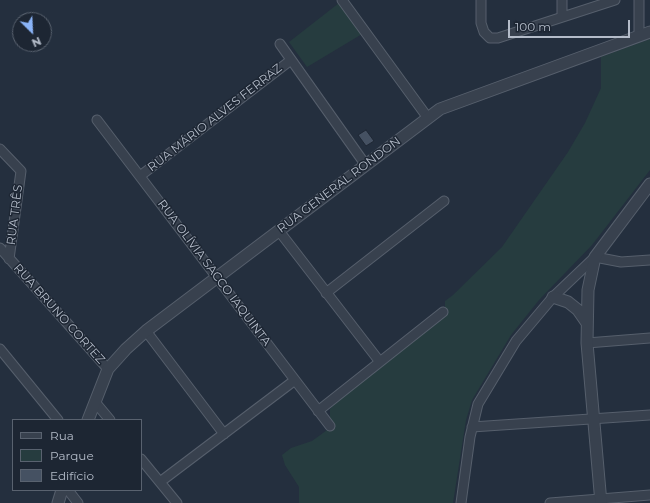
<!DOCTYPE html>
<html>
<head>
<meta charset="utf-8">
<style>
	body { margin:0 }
	#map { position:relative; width:650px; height:503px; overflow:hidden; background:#242f3e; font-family:Montserrat,sans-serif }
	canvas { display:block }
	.legend { position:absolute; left:12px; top:419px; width:130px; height:72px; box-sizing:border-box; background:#1d2633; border:1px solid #59626f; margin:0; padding:5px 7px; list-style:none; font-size:12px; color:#b4bcc9 }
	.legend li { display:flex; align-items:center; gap:8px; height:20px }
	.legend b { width:20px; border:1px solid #59626f }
	.north { position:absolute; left:12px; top:12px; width:40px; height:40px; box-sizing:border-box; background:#1d2633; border:1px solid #59626f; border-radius:50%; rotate:156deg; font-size:11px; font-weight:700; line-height:16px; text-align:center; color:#b4bcc9 }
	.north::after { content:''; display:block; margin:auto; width:14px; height:18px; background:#8ab4f8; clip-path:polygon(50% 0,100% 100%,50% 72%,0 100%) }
	.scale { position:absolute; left:508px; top:20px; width:122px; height:18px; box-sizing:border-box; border:2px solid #b4bcc9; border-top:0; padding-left:5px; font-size:12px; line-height:14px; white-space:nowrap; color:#b4bcc9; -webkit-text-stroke:3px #1d2633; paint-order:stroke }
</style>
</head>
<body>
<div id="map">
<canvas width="650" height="503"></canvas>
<ul class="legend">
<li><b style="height:5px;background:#38414e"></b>Rua</li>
<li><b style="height:11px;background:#263c3f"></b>Parque</li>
<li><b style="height:11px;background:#455162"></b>Edifício</li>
</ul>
<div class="north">N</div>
<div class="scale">100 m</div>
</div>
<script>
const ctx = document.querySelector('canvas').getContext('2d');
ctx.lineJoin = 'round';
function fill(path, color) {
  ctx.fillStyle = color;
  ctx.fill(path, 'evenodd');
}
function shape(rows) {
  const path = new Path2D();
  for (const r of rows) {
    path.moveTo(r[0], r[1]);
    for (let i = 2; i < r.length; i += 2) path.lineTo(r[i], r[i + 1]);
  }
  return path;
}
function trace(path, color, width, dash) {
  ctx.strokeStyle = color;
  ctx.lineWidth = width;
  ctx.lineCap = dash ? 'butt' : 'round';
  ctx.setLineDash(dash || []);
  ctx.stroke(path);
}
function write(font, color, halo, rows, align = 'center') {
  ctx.font = font + ' Montserrat,sans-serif';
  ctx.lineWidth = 3;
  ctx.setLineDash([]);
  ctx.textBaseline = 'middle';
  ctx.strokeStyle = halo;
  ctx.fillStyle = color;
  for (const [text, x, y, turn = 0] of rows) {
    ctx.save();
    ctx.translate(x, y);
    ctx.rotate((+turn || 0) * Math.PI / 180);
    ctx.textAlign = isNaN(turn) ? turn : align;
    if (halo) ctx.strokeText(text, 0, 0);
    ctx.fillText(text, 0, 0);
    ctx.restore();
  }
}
fill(shape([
	[339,3,362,34,307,67,289,42],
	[650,39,650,170,592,245,539,300,511,335,472,400,466,420,453,503,299,503,299,487,285,465,282,455,291,448,312,441,334,425,330,419,330,409,334,404,445,317,445,301,453,295,502,247,568,152,585,123,601,88,601,57]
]), '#263c3f');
const building = shape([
	[366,130,374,141,366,146,358,135,366,130]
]);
fill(building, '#455162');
trace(building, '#1f2835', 1);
const minor = shape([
	[342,0,428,118],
	[481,0,481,23,484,32,490,38,498,38,615,0],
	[562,0,562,17],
	[639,0,639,35],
	[280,44,365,164],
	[97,120,330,426],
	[0,149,21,171,9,259],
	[140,176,291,60],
	[279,231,380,362],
	[0,248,108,369],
	[326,293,444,201],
	[146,331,224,434],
	[587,343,650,338],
	[0,349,58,420],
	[95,402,110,420],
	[318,411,443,312],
	[472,427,650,415],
	[141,459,177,503],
	[160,482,295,380],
	[68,490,78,503],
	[461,503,470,437,478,404,516,341,553,297,595,257,621,262,650,260],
	[550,503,650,495]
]);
const tertiary = shape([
	[553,297,568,302,578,310,587,323],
	[88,420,108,369,126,349,146,331,440,109,650,32],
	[58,503,62,490],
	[601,503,587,343,588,290,595,257,650,184]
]);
trace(minor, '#565f6c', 11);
trace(tertiary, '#565f6c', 13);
trace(minor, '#38414e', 9);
trace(tertiary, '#38414e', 11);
write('12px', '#b4bcc9', '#1d2633', [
	["RUA MÁRIO ALVES FERRAZ",215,118,-38],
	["RUA GENERAL RONDON",339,185,-37],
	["RUA TRÊS",15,215,-83],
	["RUA OLÍVIA SACCO IAQUINTA",214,273,53],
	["RUA BRUNO CORTEZ",59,314,48]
]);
</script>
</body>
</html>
